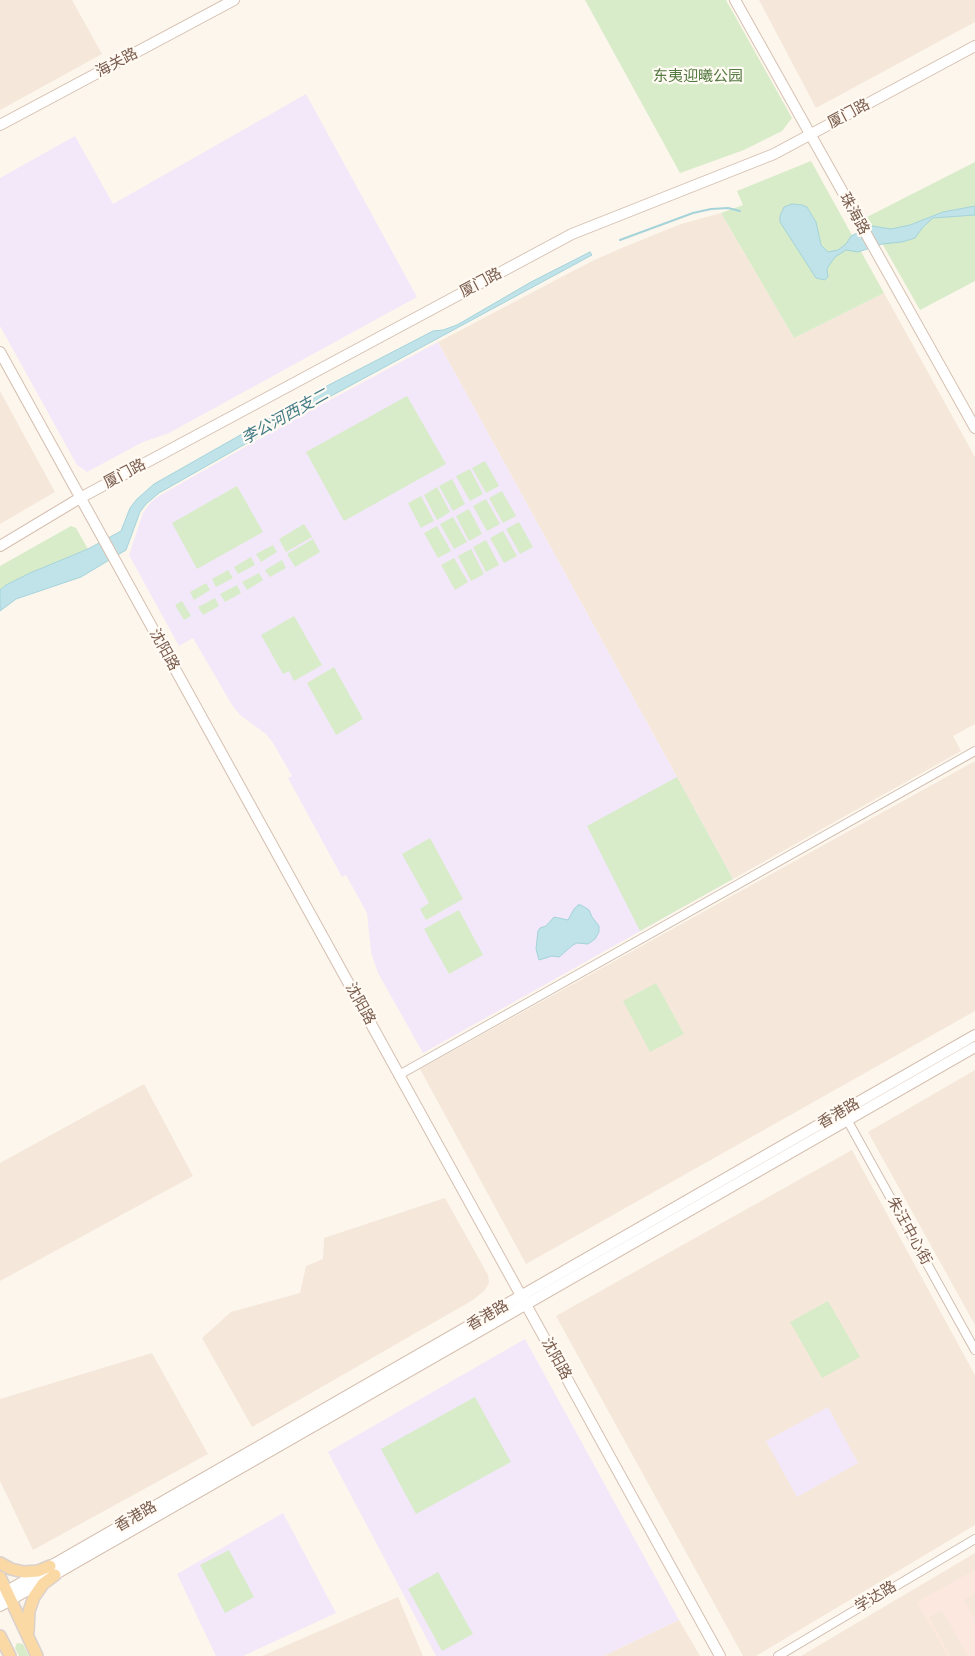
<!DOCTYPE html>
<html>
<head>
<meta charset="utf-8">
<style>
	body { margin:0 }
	canvas { display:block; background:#fdf6ec }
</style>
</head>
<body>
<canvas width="975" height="1656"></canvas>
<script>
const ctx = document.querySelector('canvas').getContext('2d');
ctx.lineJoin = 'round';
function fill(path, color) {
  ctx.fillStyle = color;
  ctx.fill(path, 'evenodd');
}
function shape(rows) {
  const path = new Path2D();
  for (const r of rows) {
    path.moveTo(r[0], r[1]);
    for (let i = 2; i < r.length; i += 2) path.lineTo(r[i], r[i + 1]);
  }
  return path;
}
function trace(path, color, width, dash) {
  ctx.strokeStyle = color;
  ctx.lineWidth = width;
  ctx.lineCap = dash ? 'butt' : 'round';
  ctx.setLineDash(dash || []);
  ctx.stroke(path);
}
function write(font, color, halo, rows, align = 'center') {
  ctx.font = font + ' Helvetica,"Noto Sans SC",sans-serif';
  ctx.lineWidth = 4.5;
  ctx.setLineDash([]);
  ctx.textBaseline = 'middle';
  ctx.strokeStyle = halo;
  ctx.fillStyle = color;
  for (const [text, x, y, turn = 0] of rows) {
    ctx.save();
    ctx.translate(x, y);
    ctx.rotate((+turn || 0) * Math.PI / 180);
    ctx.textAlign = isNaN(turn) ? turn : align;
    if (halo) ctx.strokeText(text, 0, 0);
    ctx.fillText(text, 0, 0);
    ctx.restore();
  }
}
fill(shape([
	[0,0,72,0,102,54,0,110],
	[759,0,975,0,975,22,816,108],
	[721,213,794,338,884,293,975,457,975,724,953,736,961,751,733,879,438,342,592,261,624,247,681,224],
	[0,391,55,492,0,524],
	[975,761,975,1011,526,1264,420,1069],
	[975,1070,975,1325,868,1132],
	[144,1084,193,1176,0,1281,0,1163],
	[852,1150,975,1375,975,1525,756,1656,743,1656,556,1316],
	[445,1198,488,1275,489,1283,485,1290,473,1300,252,1427,202,1338,231,1312,300,1293,306,1266,323,1259,324,1238],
	[152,1353,208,1454,33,1550,0,1481,0,1399],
	[975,1553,975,1656,801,1656],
	[398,1597,423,1656,262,1656],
	[679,1620,700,1656,603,1656]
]), '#f5e8da');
fill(shape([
	[975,1570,975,1593,964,1600,975,1620,975,1656,968,1656,942,1610,929,1617,950,1656,948,1656,917,1602]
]), '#fde8e0');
fill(shape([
	[306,94,417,297,169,433,143,442,87,472,77,465,0,326,0,178,75,136,113,204],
	[438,342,733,879,423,1053,378,973,371,952,367,913,346,875,342,877,288,778,292,776,273,743,266,734,240,715,232,705,193,638,179,646,129,555,143,513,151,502,159,496,289,422],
	[525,1339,679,1620,603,1656,436,1656,328,1452],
	[828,1407,858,1463,797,1497,766,1441],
	[283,1513,336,1613,243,1656,216,1656,177,1574]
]), '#f3e8fa');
fill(shape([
	[585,0,726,0,792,118,782,131,744,150,680,173],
	[811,161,884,293,794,338,721,213,743,205,737,191],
	[975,162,975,281,920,310,867,217],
	[407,396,446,464,344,521,306,452],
	[485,461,499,486,486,493,472,468],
	[470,469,483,494,470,501,456,476],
	[452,479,465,504,453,511,439,486],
	[237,486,263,532,197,569,172,523],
	[437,487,450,512,437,520,424,495],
	[502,491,516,516,503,523,489,498],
	[421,496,434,521,421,528,408,503],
	[486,499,500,524,487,531,473,506],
	[469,509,482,534,469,541,456,516],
	[453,517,467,542,454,549,440,524],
	[519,522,533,547,520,554,506,529],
	[304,524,312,537,286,552,279,539],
	[71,526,76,528,88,549,30,573,6,585,0,590,0,566],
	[437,526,451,551,438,558,424,533],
	[503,531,517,556,504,563,490,538],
	[313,539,320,552,295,567,287,554],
	[486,540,499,565,486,572,473,547],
	[273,545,277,552,261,562,256,554],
	[471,549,484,574,471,581,458,556],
	[251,557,255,565,238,574,234,567],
	[454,558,468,582,455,590,441,565],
	[282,560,286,568,270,577,265,570],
	[228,570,233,578,216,587,212,579],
	[259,573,263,580,247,590,242,582],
	[206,583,210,590,194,600,190,592],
	[237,585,241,593,225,602,220,594],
	[215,598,219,606,203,615,198,607],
	[182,601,191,616,184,620,175,605],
	[294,616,322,665,294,681,289,671,283,674,261,635],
	[334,667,363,719,336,735,307,683],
	[677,777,733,879,640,931,587,826],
	[430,838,463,899,426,920,420,909,429,903,402,854],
	[459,910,483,955,449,974,424,929],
	[656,983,684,1034,650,1052,623,1001],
	[828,1301,860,1357,822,1378,790,1322],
	[475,1397,511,1462,416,1514,381,1449],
	[229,1550,254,1597,225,1613,200,1565],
	[438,1572,473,1634,442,1651,408,1589],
	[17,1643,23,1644,29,1656,19,1656,15,1648]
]), '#d8ecc9');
const water = shape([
	[792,204,802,205,807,207,816,222,821,245,828,252,838,250,846,244,851,236,872,226,891,229,910,225,943,212,975,206,975,215,933,218,923,227,915,238,902,242,882,244,858,252,846,250,835,257,830,264,827,269,828,277,825,280,816,278,780,222,780,216,784,207,792,204],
	[590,252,592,255,307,409,159,493,146,504,140,512,126,550,81,577,16,599,0,611,0,590,6,585,30,573,88,549,121,531,130,508,137,499,154,484,325,387,433,331,443,330,457,325,531,282,590,252],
	[578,905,581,905,589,910,592,917,599,926,599,932,595,939,588,944,577,943,573,945,559,957,552,956,539,960,536,949,538,931,540,928,546,926,554,917,568,920,574,909,578,905]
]);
fill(water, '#bfe3e8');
trace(water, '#a5d3da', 1);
trace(shape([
	[620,240,693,213,711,209,728,208,740,211]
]), '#a5d3da', 2);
const street = shape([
	[399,1075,975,751],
	[845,1116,975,1350],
	[778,1656,975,1539]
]);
const secondary = shape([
	[735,0,975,428],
	[0,125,234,0],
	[0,352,720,1656],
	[0,546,80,498,572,234,774,154,975,46],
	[0,1595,975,1035],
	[0,1606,975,1047]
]);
const primary = shape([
	[0,1563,11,1569,24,1572,38,1571,50,1566],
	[0,1577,37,1656],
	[28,1632,29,1611,34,1597,43,1584,55,1575],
	[0,1636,10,1656]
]);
trace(street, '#d1beb0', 10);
trace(secondary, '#d6c0b0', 12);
trace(primary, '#dad1cd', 14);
trace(street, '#fff', 8);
trace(secondary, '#fff', 10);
trace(primary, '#fbd9a5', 11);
write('15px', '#7a5c4d', '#fffaf3', [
	["海关路",117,63,-28],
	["厦门路",849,114,-28],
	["珠海路",854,214,61],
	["厦门路",481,283,-28],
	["厦门路",125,474,-28],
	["沈阳路",164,650,61],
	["沈阳路",360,1004,61],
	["香港路",839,1114,-30],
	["朱汪中心街",909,1231,61],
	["香港路",488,1316,-30],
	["沈阳路",556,1359,61],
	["香港路",136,1517,-30],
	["学达路",876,1597,-31]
]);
write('15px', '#537a41', '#fffaf3', [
	["东夷迎曦公园",698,77]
]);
write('italic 16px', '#437c86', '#fffaf3', [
	["李公河西支二",285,417,-29]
]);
</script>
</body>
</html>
